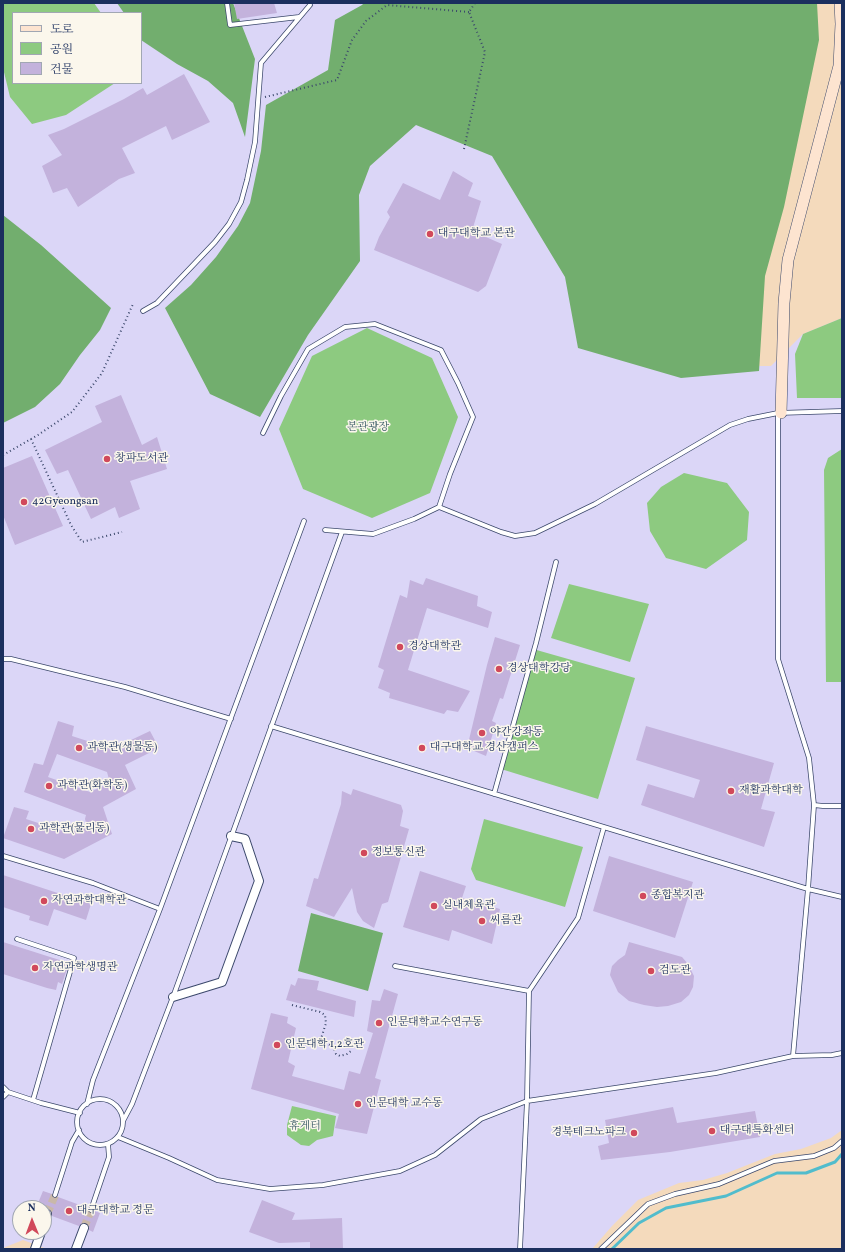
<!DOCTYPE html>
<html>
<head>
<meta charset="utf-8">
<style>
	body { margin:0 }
	#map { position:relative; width:845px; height:1252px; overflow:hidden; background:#f4dabc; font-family:Vollkorn,"Noto Serif KR",serif }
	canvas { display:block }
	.frame { position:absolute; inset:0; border:4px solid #1b2f5e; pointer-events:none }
	.legend { position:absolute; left:12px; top:12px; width:130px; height:72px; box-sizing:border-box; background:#fbf7ec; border:1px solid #a1a7b3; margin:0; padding:5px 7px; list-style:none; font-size:12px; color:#1b2f5e }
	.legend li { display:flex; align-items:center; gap:8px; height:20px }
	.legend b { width:20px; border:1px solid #a1a7b3 }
	.north { position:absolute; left:12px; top:1200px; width:40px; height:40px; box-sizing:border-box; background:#fbf7ec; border:1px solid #a1a7b3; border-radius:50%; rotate:359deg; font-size:11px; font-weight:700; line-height:16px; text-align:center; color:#1b2f5e }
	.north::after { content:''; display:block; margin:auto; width:14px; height:18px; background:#d1495b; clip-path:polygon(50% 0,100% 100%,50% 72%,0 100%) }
</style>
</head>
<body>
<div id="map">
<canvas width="845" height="1252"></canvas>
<div class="frame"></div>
<ul class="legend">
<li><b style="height:5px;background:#fde4d0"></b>도로</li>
<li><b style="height:11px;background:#8dca80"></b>공원</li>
<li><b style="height:11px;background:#c3b2dc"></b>건물</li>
</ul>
<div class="north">N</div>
</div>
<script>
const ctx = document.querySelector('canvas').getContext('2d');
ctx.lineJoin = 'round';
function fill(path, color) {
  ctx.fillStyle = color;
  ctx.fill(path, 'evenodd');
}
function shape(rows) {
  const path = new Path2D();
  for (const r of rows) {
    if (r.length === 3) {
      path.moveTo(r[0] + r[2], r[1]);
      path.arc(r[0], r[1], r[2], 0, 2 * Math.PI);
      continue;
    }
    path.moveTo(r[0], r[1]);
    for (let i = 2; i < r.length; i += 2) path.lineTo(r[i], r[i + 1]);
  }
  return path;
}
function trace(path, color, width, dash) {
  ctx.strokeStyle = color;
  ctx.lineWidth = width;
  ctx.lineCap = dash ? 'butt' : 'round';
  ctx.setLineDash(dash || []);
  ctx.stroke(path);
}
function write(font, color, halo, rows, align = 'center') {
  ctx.font = font + ' Vollkorn,"Noto Serif KR",serif';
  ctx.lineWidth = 3;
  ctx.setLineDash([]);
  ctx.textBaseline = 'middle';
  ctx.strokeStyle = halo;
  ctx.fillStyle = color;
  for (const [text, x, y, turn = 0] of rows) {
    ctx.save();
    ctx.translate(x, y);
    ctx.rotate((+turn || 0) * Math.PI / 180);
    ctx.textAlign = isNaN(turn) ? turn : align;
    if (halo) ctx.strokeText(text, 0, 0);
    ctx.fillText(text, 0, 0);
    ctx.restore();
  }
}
fill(shape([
	[3,3,637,3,691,366,771,366,803,334,842,318,842,1130,831,1138,801,1149,775,1154,727,1173,703,1180,679,1183,638,1200,612,1226,592,1249,47,1249,23,1240,3,1248],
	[13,13,141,13,141,83,13,83],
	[20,1208,44,1208,44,1232,20,1232]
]), '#dbd6f7');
fill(shape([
	[3,3,94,3,101,13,13,13,13,83,115,83,66,115,32,124,10,97,3,68],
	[842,318,842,398,797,398,795,354,803,334],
	[367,328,432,358,458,417,430,493,372,518,303,489,279,429,312,356],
	[842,449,842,682,826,682,824,470,828,458],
	[684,473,727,483,749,512,747,540,706,569,666,558,650,531,647,503,661,487],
	[569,584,649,604,630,662,551,638],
	[533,649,635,678,598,799,501,769],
	[484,819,583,847,565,907,476,880,471,869],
	[292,1106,336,1116,333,1136,317,1140,309,1146,301,1145,287,1135,287,1125]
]), '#8dca80');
fill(shape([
	[117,3,233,3,255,59,245,137,233,103,208,81,177,64,141,40,141,13,124,13],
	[364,3,817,3,819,40,784,207,765,276,759,371,681,378,578,348,565,277,492,156,416,125,370,166,359,195,360,261,308,335,260,417,210,394,165,308,191,285,216,257,238,226,250,203,261,151,266,105,328,70,335,20,362,5],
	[3,215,41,245,111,308,100,330,80,355,60,384,35,407,3,423],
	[311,913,383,933,368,991,298,971]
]), '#72ae6e');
trace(shape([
	[612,1249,639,1223,666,1208,726,1196,777,1173,806,1173,835,1162,842,1154]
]), '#51bccc', 3);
fill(shape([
	[234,3,274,3,277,13,237,19],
	[184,74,210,122,172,140,166,126,122,148,135,173,119,179,78,207,67,188,53,193,42,166,62,155,48,135,64,129,124,99,143,88,147,95],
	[453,171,473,183,468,196,481,201,472,231,502,244,486,286,478,292,374,250,379,237,390,217,387,212,403,183,440,200],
	[121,395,142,445,157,437,167,469,130,481,140,509,119,518,115,507,91,519,68,470,57,474,45,450,102,422,95,406],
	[32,456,63,526,15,545,3,515,3,468],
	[426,578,478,596,477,606,492,612,488,628,427,608,408,670,470,691,458,712,447,710,444,714,389,698,390,693,378,688,384,670,378,667,400,595,407,598,410,580,423,585],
	[495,637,520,645,503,699,500,698,492,721,496,723,486,756,467,748,487,665],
	[58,721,74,726,72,736,112,749,150,731,159,748,125,765,136,789,103,807,112,834,64,859,3,838,14,807,29,811,26,819,69,833,87,826,85,819,86,815,24,792,34,763,43,765],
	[57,754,107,772,110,783,90,792,48,777],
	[646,726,774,763,761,809,775,812,764,847,641,805,648,784,694,798,700,780,636,760],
	[353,789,401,805,403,811,400,826,409,829,388,902,382,904,374,928,363,921,357,912,352,888,334,917,306,906,314,878,318,879,341,804,342,791,351,795],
	[609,856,693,882,675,938,593,911],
	[420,871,466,886,462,898,500,909,492,944,452,930,449,941,403,927],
	[3,875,91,904,86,920,54,909,48,926,29,920,30,916,3,907],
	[3,942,69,963,62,984,58,982,56,990,47,988,3,974],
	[629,942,682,957,688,964,694,976,693,987,689,995,681,1002,668,1006,657,1007,644,1005,629,1001,618,992,610,975,612,966,618,960,625,955],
	[298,978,319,981,317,990,356,1001,354,1017,286,1000,291,984,295,986],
	[384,989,398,994,375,1078,381,1080,367,1134,335,1128,339,1114,251,1089,271,1013,288,1017,287,1023,296,1028,288,1062,295,1066,292,1076,344,1090,349,1071,360,1074,373,1033,367,1031,372,1000,380,1001],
	[673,1107,677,1123,755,1111,760,1137,670,1152,601,1160,598,1146,609,1143,605,1120],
	[43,1191,52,1194,54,1198,58,1197,88,1208,88,1211,90,1213,92,1213,94,1211,100,1213,93,1232,89,1230,89,1227,86,1223,83,1223,79,1226,52,1216,52,1213,49,1209,36,1208],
	[262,1200,295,1213,292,1220,342,1218,343,1249,310,1249,310,1242,279,1243,249,1232]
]), '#c3b2dc');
trace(shape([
	[47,1214,55,1195],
	[84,1228,91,1210]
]), '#c9b8a9', 8, [8, 4]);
const lane = shape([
	[227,3,230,25,299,17],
	[143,311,157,303,215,242,229,224,241,202,247,180,255,142,261,63,310,5],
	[263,433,281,396,308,349,345,327,375,324,441,350,458,383,473,417,450,474,439,507],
	[325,530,373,534,414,519,439,507,501,532,515,536,535,533,595,504,730,425,748,419,778,413,842,411],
	[3,659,11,659,125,687,231,719],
	[271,726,808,889,842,897],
	[494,794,536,643,556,562],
	[814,805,823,806,842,806],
	[3,856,93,883,160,909],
	[17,939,74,958,33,1100],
	[395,966,529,991],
	[793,1056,832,1055,842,1053],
	[3,1087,8,1092,41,1103,80,1113],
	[3,1097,8,1092],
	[100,1122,23],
	[87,1104,93,1080,160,909,304,521],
	[123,1121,132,1104,173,997,342,532],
	[118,1137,169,1158,217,1180,270,1189,323,1185,400,1171,435,1155,481,1119,527,1101,716,1073,793,1056,808,889,814,805,809,758,778,659,778,414],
	[55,1195,72,1142,79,1130],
	[91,1210,109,1157,108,1144],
	[520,1249,527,1101,529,991,578,918,604,827],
	[601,1249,648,1204,675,1194,719,1184,774,1161,814,1156,834,1148,842,1141]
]);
const street = shape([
	[173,997,222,982,259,881,245,839,231,836],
	[44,1223,47,1214],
	[35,1249,41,1232],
	[76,1249,84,1228]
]);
const secondary = shape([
	[781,413,784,303,788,260,839,66,841,24,840,3]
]);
trace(lane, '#3c496c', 5.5);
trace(street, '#3c496c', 10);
trace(secondary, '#3c496c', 12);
trace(shape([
	[265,97,337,80,352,40,366,21,387,5,469,12],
	[464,149,485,52,469,12,475,3],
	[31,439,71,525,82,542,122,532],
	[3,455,38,435,72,412,102,373,133,304],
	[292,1005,320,1012,325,1015,326,1023,320,1042,333,1046,336,1054,340,1056,347,1054,351,1051,351,1049]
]), '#3c496c', 2, [1, 3]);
trace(lane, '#fff', 4);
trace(street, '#fff', 8);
trace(secondary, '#fde4d0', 11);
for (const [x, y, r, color] of [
	[430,234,4,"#d1495b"],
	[107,459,4,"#d1495b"],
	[24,502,4,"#d1495b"],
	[400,647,4,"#d1495b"],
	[499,669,4,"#d1495b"],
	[482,733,4,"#d1495b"],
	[79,748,4,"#d1495b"],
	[422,748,4,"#d1495b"],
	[49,786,4,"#d1495b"],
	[731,791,4,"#d1495b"],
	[31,829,4,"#d1495b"],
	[364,853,4,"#d1495b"],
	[643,896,4,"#d1495b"],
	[44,901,4,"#d1495b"],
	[434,906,4,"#d1495b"],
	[482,921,4,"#d1495b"],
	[35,968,4,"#d1495b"],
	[651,971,4,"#d1495b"],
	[379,1023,4,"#d1495b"],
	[277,1045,4,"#d1495b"],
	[358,1104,4,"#d1495b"],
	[712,1131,4,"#d1495b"],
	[634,1133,4,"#d1495b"],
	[69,1211,4,"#d1495b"]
]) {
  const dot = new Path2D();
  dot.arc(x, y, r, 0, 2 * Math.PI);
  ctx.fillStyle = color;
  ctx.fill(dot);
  trace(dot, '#fbf7ec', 1.5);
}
write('11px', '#1b2f5e', '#fbf7ec', [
	["대구대학교 본관",438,234],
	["창파도서관",115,459],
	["42Gyeongsan",32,502],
	["경상대학관",408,647],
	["경상대학강당",507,669],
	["야간강좌동",490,733],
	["과학관(생물동)",87,748],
	["대구대학교 경산캠퍼스",430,748],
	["과학관(화학동)",57,786],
	["재활과학대학",739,791],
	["과학관(물리동)",39,829],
	["정보통신관",372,853],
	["종합복지관",651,896],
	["자연과학대학관",52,901],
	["실내체육관",442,906],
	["씨름관",490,921],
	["자연과학생명관",43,968],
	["검도관",659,971],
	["인문대학교수연구동",387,1023],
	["인문대학 1,2호관",285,1045],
	["인문대학 교수동",366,1104],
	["대구대특화센터",720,1131],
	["경북테크노파크",626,1133,"right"],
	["대구대학교 정문",77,1211]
], 'left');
write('11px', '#3d5e68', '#fbf7ec', [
	["본관광장",368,428],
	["휴게터",305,1127]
]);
</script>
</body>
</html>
